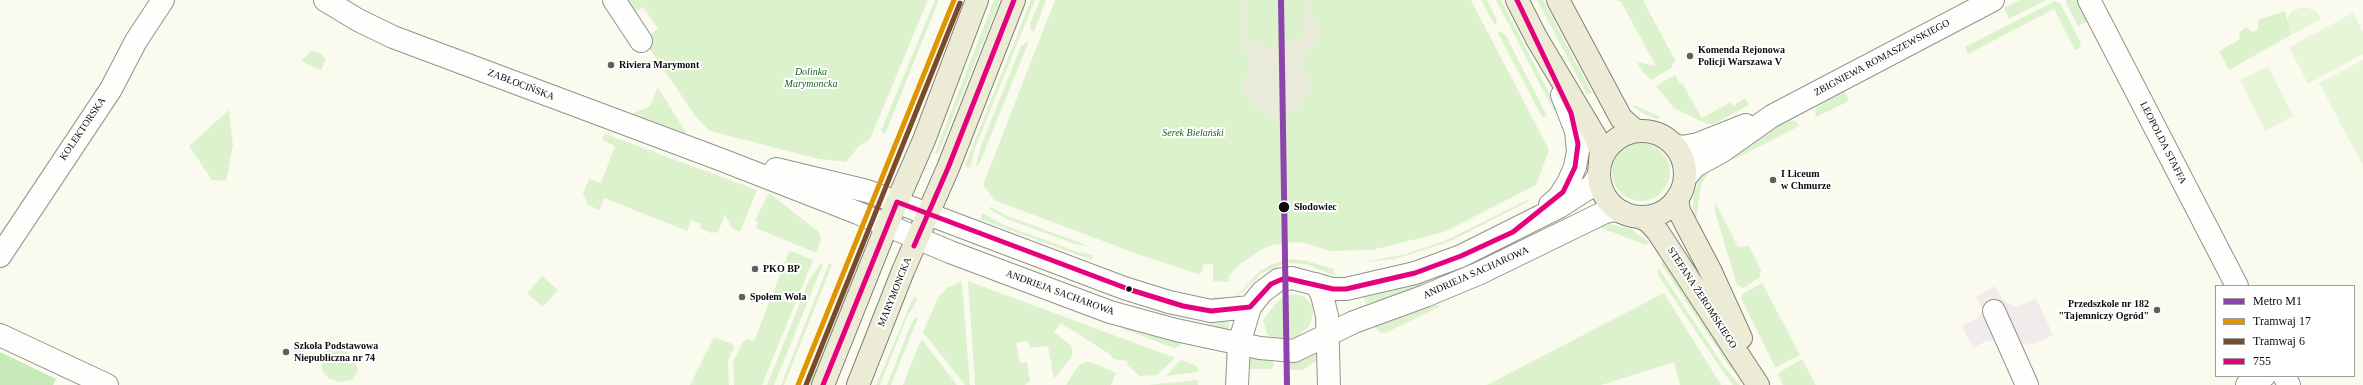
<!DOCTYPE html>
<html>
<head>
<meta charset="utf-8">
<style>
	body { margin:0 }
	#map { position:relative; width:2363px; height:385px; overflow:hidden; background:#fafaef; font-family:"Times New Roman",serif }
	canvas { display:block }
	.legend { position:absolute; left:2215px; top:285px; width:140px; height:92px; box-sizing:border-box; background:#fff; border:1px solid #9d9d9d; margin:0; padding:5px 7px; list-style:none; font-size:12px; color:#0b0b0b }
	.legend li { display:flex; align-items:center; gap:8px; height:20px }
	.legend b { width:20px; border:1px solid #9d9d9d }
</style>
</head>
<body>
<div id="map">
<canvas width="2363" height="385"></canvas>
<ul class="legend">
<li><b style="height:5px;background:#8e44ad"></b>Metro M1</li>
<li><b style="height:5px;background:#df9601"></b>Tramwaj 17</li>
<li><b style="height:5px;background:#7a4b2a"></b>Tramwaj 6</li>
<li><b style="height:5px;background:#e5007d"></b>755</li>
</ul>
</div>
<script>
const ctx = document.querySelector('canvas').getContext('2d');
ctx.lineJoin = 'round';
function fill(path, color) {
  ctx.fillStyle = color;
  ctx.fill(path, 'evenodd');
}
function shape(rows) {
  const path = new Path2D();
  for (const r of rows) {
    if (r.length === 3) {
      path.moveTo(r[0] + r[2], r[1]);
      path.arc(r[0], r[1], r[2], 0, 2 * Math.PI);
      continue;
    }
    path.moveTo(r[0], r[1]);
    for (let i = 2; i < r.length; i += 2) path.lineTo(r[i], r[i + 1]);
  }
  return path;
}
function trace(path, color, width, dash) {
  ctx.strokeStyle = color;
  ctx.lineWidth = width;
  ctx.lineCap = dash ? 'butt' : 'round';
  ctx.setLineDash(dash || []);
  ctx.stroke(path);
}
function write(font, color, halo, rows, align = 'center') {
  ctx.font = font + ' "Times New Roman",serif';
  ctx.lineWidth = 4;
  ctx.setLineDash([]);
  ctx.textBaseline = 'middle';
  ctx.strokeStyle = halo;
  ctx.fillStyle = color;
  for (const [text, x, y, turn = 0] of rows) {
    ctx.save();
    ctx.translate(x, y);
    ctx.rotate((+turn || 0) * Math.PI / 180);
    ctx.textAlign = isNaN(turn) ? turn : align;
    if (halo) ctx.strokeText(text, 0, 0);
    ctx.fillText(text, 0, 0);
    ctx.restore();
  }
}
fill(shape([
	[1995,286,2003,300,2016,307,2036,298,2053,335,2034,344,1988,340,1973,348,1962,326,1977,318,1983,311,1976,297]
]), '#f2ebec');
fill(shape([
	[624,0,928,0,870,139,859,146,846,162,819,159,710,131,696,117,643,39,658,29,643,7,633,13],
	[935,0,939,0,885,134,881,131],
	[994,0,1000,0,938,154,935,153],
	[1031,0,1035,0,975,148,970,168,965,165],
	[1040,0,1046,0,1034,32,1031,30,1030,24],
	[1055,0,1471,0,1549,150,1536,185,1444,232,1372,250,1330,251,1305,243,1296,242,1273,245,1262,249,1240,264,1229,276,1228,282,1213,281,1213,264,1203,264,1203,270,1198,274,1140,255,994,200,983,185],
	[1481,0,1487,0,1497,20,1496,24,1494,24],
	[1496,0,1501,0,1558,110,1554,111],
	[1537,0,1543,0,1592,93,1587,95],
	[1615,0,1643,0,1676,62,1672,64,1673,67,1651,80,1643,72,1637,62,1656,66,1621,2],
	[2020,0,2046,0,2009,19,2004,8],
	[2067,0,2078,0,2089,21,2078,26,2066,3],
	[2055,1,2060,3,2081,43,2080,48,2075,50,2054,9,1968,54,1965,47],
	[2285,11,2291,35,2229,70,2219,51,2239,40,2240,32,2246,27,2252,32,2258,30,2258,20],
	[1497,31,1505,34,1547,116,1542,117],
	[1029,41,980,162,976,167,981,146,1021,46],
	[311,51,320,53,326,59,321,70,301,61],
	[1675,75,1680,84,1682,83,1702,118,1731,102,1733,106,1745,98,1749,105,1714,124,1707,124,1674,108,1656,86],
	[658,88,687,134,632,114,650,106],
	[1844,91,1849,101,1816,117,1815,111,1818,106],
	[1629,104,1636,106,1661,117,1657,119,1646,115],
	[229,110,233,145,226,181,212,180,189,146],
	[1790,120,1797,122,1799,126,1733,160,1730,155,1760,135],
	[605,134,757,190,740,232,732,228,725,215,718,232,711,233,700,228,701,224,691,220,687,231,604,198,600,210,588,205,583,193,589,179,601,183,615,146,602,140],
	[1641,172,29],
	[1711,169,1701,184,1696,218,1693,213,1693,197,1701,174],
	[769,193,819,232,821,240,816,253,756,228,758,222,755,220],
	[1531,198,1525,203,1449,242,1395,259,1364,262,1406,254,1447,240],
	[1714,200,1738,247,1749,246,1761,270,1760,277,1743,288,1737,285,1716,215],
	[991,207,1007,216,1089,246,1075,244,1007,219,988,208],
	[982,213,1006,226,1078,252,1093,255,1092,260,980,219],
	[1609,224,1631,229,1650,243,1646,245,1599,227],
	[791,251,813,260,762,385,734,385,733,362,743,342,748,339,754,341,789,252],
	[1486,258,1487,259,1412,290,1366,304,1364,297,1430,281],
	[1292,259,1307,261,1333,269,1336,276,1306,264,1286,263,1262,273,1235,299,1212,300,1213,297,1233,297,1237,295,1260,271,1273,264],
	[1663,261,1694,306,1746,385,1729,366,1661,264],
	[821,263,823,264,774,385,767,385,809,280],
	[829,263,832,265,784,385,781,385],
	[1658,267,1725,368,1740,385,1733,385,1719,366,1658,275],
	[849,271,856,275,812,385,805,385],
	[542,276,558,290,543,307,527,293],
	[961,281,962,284,970,385,965,385,923,332,938,298,947,288],
	[968,281,1175,358,1157,375,1140,376,1127,365,1128,361,1113,359,1111,355,1061,323,1054,332,1070,345,1073,351,1071,358,1054,379,1048,346,1030,348,1028,341,1016,343,1020,363,1027,362,1030,381,1025,385,975,385],
	[1762,283,1800,355,1777,367,1775,367,1741,298,1743,294],
	[1664,293,1721,385,1680,385,1674,362,1601,385,1487,385],
	[1294,294,1304,297,1311,304,1313,313,1311,322,1309,326,1296,338,1276,339,1267,334,1263,320,1277,302,1285,296],
	[915,297,918,299,907,317,880,385,876,385,913,298],
	[1436,305,1441,306,1385,333,1381,333,1374,327],
	[916,317,918,318,891,385,887,385,911,324],
	[1210,321,1229,322,1228,331,1208,327],
	[1124,327,1181,342,1180,346,1174,348,1123,329],
	[714,337,732,344,734,347,728,361,729,385,690,385],
	[923,341,957,385,903,385,920,342],
	[335,348,347,352,355,359,358,371,352,380,339,382,328,378,322,371,321,355,324,352],
	[1317,348,1318,360,1303,370,1289,370,1285,366,1289,361],
	[1248,352,1272,360,1274,365,1272,369,1248,369],
	[1802,359,1816,385,1783,385,1778,375,1780,372],
	[1181,360,1197,366,1198,372,1166,376],
	[1085,362,1091,362,1116,373,1111,385,1066,385,1079,365],
	[1198,380,1198,385,1148,385]
]), '#dbf2cd');
fill(shape([
	[0,352,56,379,53,385,0,385]
]), '#c8eabb');
fill(shape([
	[2304,7,2316,11,2321,19,2291,35,2287,19,2292,11],
	[2353,13,2363,32,2363,54,2308,84,2289,47],
	[2363,60,2363,166,2319,83],
	[2268,66,2293,116,2265,131,2240,80]
]), '#e6f6d7');
fill(shape([
	[1240,0,1245,0,1246,40,1260,40,1261,48,1290,47,1290,39,1304,39,1304,0,1309,0,1310,16,1319,28,1320,37,1309,51,1303,51,1303,64,1305,73,1311,78,1310,89,1298,108,1285,116,1282,121,1271,121,1269,116,1252,106,1245,95,1243,83,1248,69,1248,52,1240,52]
]), '#eaeada');
const minor = shape([
	[325,0,358,20,393,37,722,160,858,213,950,252,1110,312,1176,330,1260,348,1294,351,1354,322,1425,296,1480,273,1603,213,1614,210,1622,212],
	[614,0,641,41],
	[2089,0,2237,286],
	[1674,145,1682,147,1698,144,1746,125],
	[776,169,867,191,1124,288,1169,302,1211,311,1250,307],
	[1685,178,1695,166,1721,152,1772,116,1993,0],
	[1550,205,1559,197,1568,183,1575,167,1578,151,1576,131,1562,95],
	[0,256,111,89,136,41,163,0],
	[1316,284,1322,295,1327,316,1329,385],
	[1994,311,2027,385],
	[0,335,107,385],
	[2284,376,2289,385],
	[1237,385,1239,344,1250,307,1262,292,1278,280,1292,278,1333,289,1346,289,1415,273,1461,256,1559,207,1592,186,1599,175],
	[2247,385,2264,376]
]);
const major = shape([
	[1517,0,1537,39,1596,138,1601,151,1600,161],
	[1558,0,1621,118,1636,131],
	[1642,174,43],
	[1677,198,1679,211,1710,270,1741,338],
	[1640,217,1649,222,1658,232,1758,385],
	[823,385,887,225,924,140,977,0],
	[858,385,903,271,948,168,1014,0]
]);
trace(minor, '#93938e', 24);
trace(major, '#80807b', 24);
trace(minor, '#fefefd', 22);
trace(major, '#ececd6', 22);
trace(shape([
	[914,246,948,168,1014,0],
	[823,385,897,202,1131,290,1183,306,1211,311,1250,307,1271,284,1285,278,1333,289,1346,289,1415,273,1461,256,1513,232,1563,192,1575,167,1578,144,1571,113,1517,0]
]), '#e5007d', 5);
trace(shape([
	[798,385,954,0]
]), '#df9601', 5);
trace(shape([
	[806,385,960,3]
]), '#7a4b2a', 5);
trace(shape([
	[1281,0,1287,385]
]), '#8e44ad', 6);
for (const [x, y, r, color] of [
	[1690,56,4,"#5f5f5b"],
	[611,65,4,"#5f5f5b"],
	[1773,180,4,"#5f5f5b"],
	[1284,207,6,"#0b0b0b"],
	[755,269,4,"#5f5f5b"],
	[1129,289,3.5,"#0b0b0b"],
	[742,297,4,"#5f5f5b"],
	[2157,310,4,"#5f5f5b"],
	[286,352,4,"#5f5f5b"]
]) {
  const dot = new Path2D();
  dot.arc(x, y, r, 0, 2 * Math.PI);
  ctx.fillStyle = color;
  ctx.fill(dot);
  trace(dot, '#fff', 1.5);
}
write('bold 10px', '#0b0b0b', '#fff', [
	["Komenda Rejonowa",1698,50],
	["Policji Warszawa V",1698,62],
	["Riviera Marymont",619,65],
	["I Liceum",1781,174],
	["w Chmurze",1781,186],
	["PKO BP",763,269],
	["Społem Wola",750,297],
	["Przedszkole nr 182",2149,304,"right"],
	["\"Tajemniczy Ogród\"",2149,316,"right"],
	["Szkoła Podstawowa",294,346],
	["Niepubliczna nr 74",294,358]
], 'left');
write('10px', '#0b0b0b', '#fff', [
	["ZBIGNIEWA ROMASZEWSKIEGO",1882,58,-28],
	["ZABŁOCIŃSKA",521,85,21],
	["KOLEKTORSKA",83,129,-56],
	["LEOPOLDA STAFFA",2163,143,63],
	["ANDRIEJA SACHAROWA",1476,273,-24],
	["MARYMONCKA",895,292,-68],
	["ANDRIEJA SACHAROWA",1060,293,20],
	["STEFANA ŻEROMSKIEGO",1702,298,57]
]);
write('italic 10px', '#18661c', '#fff', [
	["Dolinka",811,72],
	["Marymoncka",811,84],
	["Serek Bielański",1193,133]
]);
write('bold 10px', '#0b0b0b', '#fff', [
	["Słodowiec",1294,207]
], 'left');
</script>
</body>
</html>
